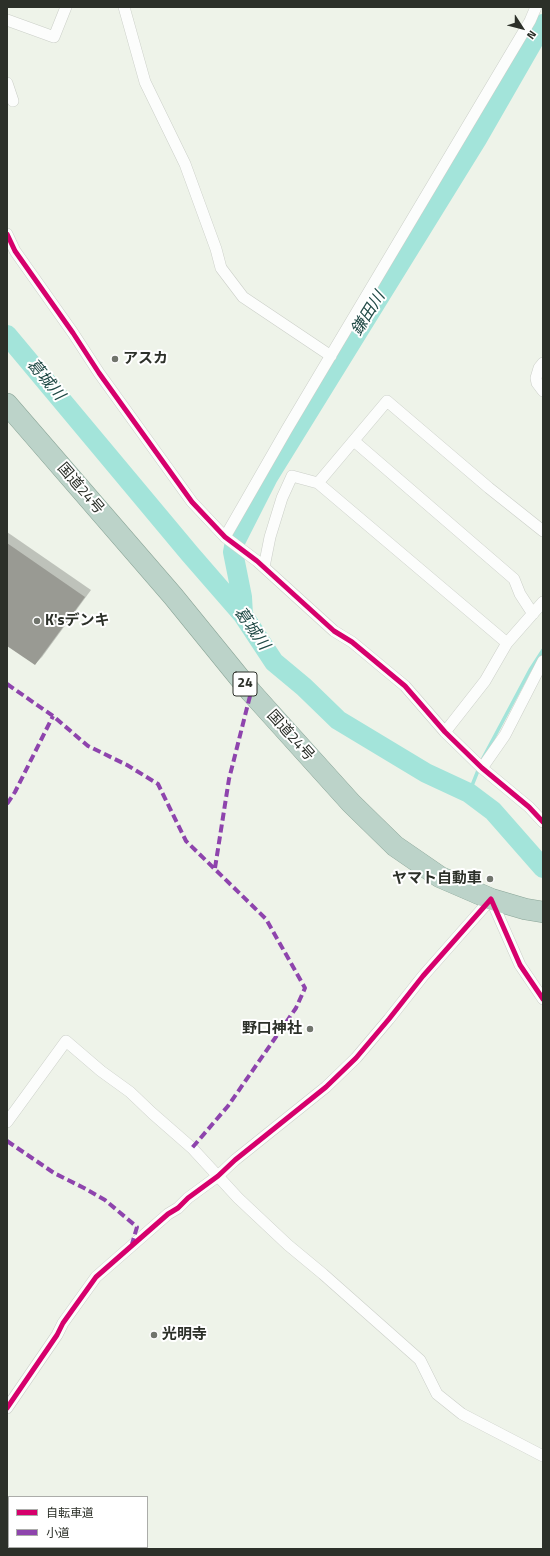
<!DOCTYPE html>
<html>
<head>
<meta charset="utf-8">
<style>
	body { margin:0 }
	#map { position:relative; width:550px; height:1556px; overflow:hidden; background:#eef3e9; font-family:"Titillium Web","Noto Sans JP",sans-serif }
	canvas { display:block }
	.frame { position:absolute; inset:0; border:8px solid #2c3029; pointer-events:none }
	.legend { position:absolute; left:8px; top:1496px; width:140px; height:52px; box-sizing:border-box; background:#fff; border:1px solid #abaca9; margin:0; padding:5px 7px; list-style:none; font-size:12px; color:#2c3029 }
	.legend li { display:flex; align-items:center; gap:8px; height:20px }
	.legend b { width:20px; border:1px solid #abaca9 }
	.north { position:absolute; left:502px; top:8px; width:40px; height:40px; -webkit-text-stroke:3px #fff; paint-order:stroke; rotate:126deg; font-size:11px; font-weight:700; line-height:16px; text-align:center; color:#2c3029 }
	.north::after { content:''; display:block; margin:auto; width:14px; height:18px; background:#2c3029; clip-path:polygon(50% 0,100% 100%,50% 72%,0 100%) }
</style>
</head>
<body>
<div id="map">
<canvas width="550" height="1556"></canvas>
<div class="frame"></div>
<ul class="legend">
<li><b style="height:5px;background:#d6006c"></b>自転車道</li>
<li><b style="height:5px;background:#8e44ad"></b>小道</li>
</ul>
<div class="north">N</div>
</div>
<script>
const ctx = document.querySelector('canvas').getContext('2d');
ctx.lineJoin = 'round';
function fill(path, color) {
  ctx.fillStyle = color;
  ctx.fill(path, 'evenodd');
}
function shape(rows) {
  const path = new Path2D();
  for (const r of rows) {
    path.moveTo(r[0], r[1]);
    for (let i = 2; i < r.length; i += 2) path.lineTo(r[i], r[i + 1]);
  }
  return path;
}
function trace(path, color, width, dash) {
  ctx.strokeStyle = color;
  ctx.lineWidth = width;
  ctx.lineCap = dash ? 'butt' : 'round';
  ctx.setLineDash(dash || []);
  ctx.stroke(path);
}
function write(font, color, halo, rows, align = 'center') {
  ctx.font = font + ' "Titillium Web","Noto Sans JP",sans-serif';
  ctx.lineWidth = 4;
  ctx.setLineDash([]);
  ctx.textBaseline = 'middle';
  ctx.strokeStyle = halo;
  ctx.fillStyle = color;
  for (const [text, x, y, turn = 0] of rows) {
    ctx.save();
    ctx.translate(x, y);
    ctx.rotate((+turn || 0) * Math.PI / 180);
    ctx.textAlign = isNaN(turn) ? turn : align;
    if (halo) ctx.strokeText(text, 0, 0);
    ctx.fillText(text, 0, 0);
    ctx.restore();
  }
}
fill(shape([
	[7,532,91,590,42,657,35,664,7,645]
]), '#0003');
trace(shape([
	[482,760,530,670,543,650],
	[469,793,479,768]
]), '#a3e4da', 3.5);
trace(shape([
	[7,335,190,554,243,615,274,662,304,687,338,720,426,773,469,793,493,811,543,868],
	[243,615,242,597,233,552,235,542,268,477,477,139,543,24]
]), '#a3e4da', 20);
fill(shape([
	[7,543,85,597,35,665,7,646]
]), '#999a93');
const street = shape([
	[124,7,145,82,185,164,216,249,221,268,243,297,331,356],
	[7,20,54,37,66,7],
	[7,83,13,101],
	[7,234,15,251,73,333,99,373,192,502,225,537,257,561,334,631,352,642,405,686,445,732,482,768,529,807,543,822],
	[543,363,539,368,536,378,537,383,543,391],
	[354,441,514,579,520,594,533,614],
	[318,483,387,401,489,488,543,531],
	[225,537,287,429,530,21,536,7],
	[264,567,270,537,282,498,292,476,318,483,507,643,485,681,445,732],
	[507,643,543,602],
	[482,768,505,735,543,661],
	[7,1122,66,1041,101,1071,130,1092,152,1113,192,1148,238,1198,288,1245,323,1274,420,1360,437,1394,462,1414,543,1456],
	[7,1408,57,1335,63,1323,96,1277,168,1214,178,1208,188,1198,218,1176,235,1160,326,1087,356,1058,389,1019,423,976,491,899,520,965,543,999]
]);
const highway = shape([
	[7,404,173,596,251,692,351,803,395,846,440,877,491,899,525,909,543,912]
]);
trace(street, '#cbcfc8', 12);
trace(highway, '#8ba598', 22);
trace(street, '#fcfdfc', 11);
trace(highway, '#bcd3c9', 21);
trace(shape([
	[7,684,53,716,88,746,127,765,158,784,186,841,266,919,305,988,296,1008,228,1106,192,1148],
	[7,804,15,792,53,716],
	[215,868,229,779,251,692],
	[7,1141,54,1173,84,1188,105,1200,137,1227,132,1244]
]), '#8e44ad', 4, [8, 4]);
trace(shape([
	[7,234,15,251,73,333,99,373,192,502,225,537,257,561,334,631,352,642,405,686,445,732,482,768,529,807,543,822],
	[7,1408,57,1335,63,1323,96,1277,168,1214,178,1208,188,1198,218,1176,235,1160,326,1087,356,1058,389,1019,423,976,491,899,520,965,543,999]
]), '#d6006c', 5);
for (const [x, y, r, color] of [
	[115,359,4,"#70746c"],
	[37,621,4,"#70746c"],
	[490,879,4,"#70746c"],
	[310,1029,4,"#70746c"],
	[154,1335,4,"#70746c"]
]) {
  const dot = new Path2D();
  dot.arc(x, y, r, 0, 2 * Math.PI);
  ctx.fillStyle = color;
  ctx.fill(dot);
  trace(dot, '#fff', 1.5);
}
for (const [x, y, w] of [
	[245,684,24]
]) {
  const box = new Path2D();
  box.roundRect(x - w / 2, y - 12, w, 24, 3);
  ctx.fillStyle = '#fff';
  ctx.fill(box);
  trace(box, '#2c3029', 1);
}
write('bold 14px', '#2c3029', null, [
	["24",245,684]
]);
write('bold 15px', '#2c3029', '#fff', [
	["アスカ",123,359],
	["K'sデンキ",45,621],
	["ヤマト自動車",482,879,"right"],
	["野口神社",302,1029,"right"],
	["光明寺",162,1335]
], 'left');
write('15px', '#2c3029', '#fff', [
	["国道24号",80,489,49],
	["国道24号",290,736,48]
]);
write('italic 16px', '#204a46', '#fff', [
	["鎌田川",369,314,-58],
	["葛城川",45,380,50],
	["葛城川",251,629,55]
]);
</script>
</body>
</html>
